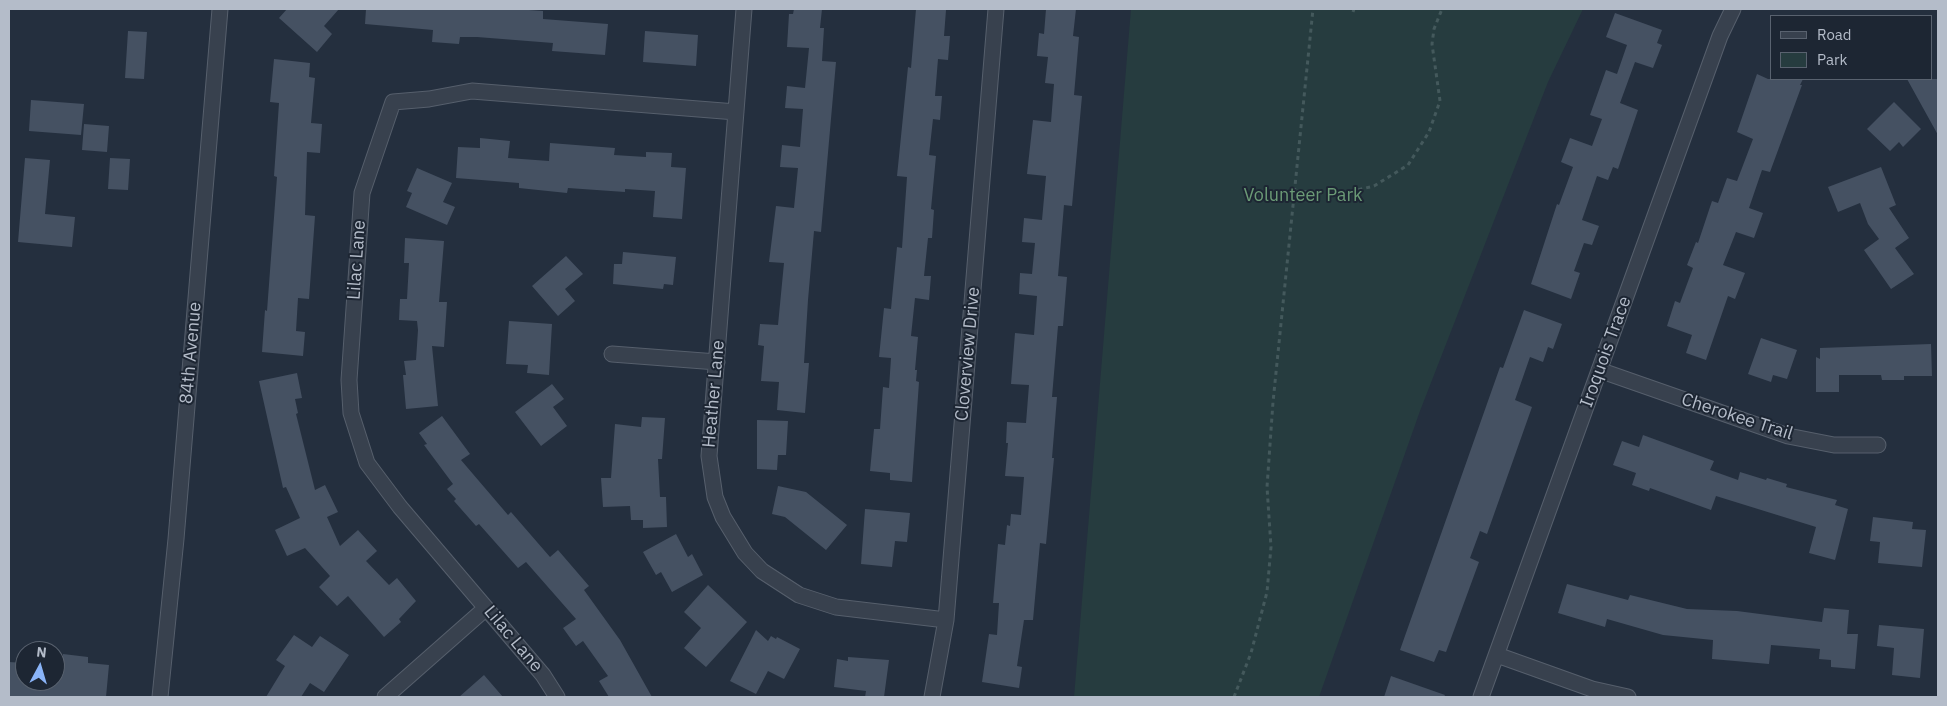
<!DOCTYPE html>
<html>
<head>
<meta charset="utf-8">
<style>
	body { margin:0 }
	#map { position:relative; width:1947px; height:706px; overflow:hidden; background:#242f3e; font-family:"IBM Plex Sans",sans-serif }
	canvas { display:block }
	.frame { position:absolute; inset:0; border:10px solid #b4bcc9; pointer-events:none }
	.legend { position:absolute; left:1770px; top:15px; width:162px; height:65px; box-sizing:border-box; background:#1d2633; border:1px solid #59626f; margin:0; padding:6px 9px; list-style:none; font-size:15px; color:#b4bcc9 }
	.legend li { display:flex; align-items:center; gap:10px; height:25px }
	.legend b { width:25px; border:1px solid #59626f }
	.north { position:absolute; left:15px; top:641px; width:50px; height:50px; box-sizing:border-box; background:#1d2633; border:1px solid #59626f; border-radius:50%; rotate:6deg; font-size:14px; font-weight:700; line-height:20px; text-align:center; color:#b4bcc9 }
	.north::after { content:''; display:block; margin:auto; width:18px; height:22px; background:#8ab4f8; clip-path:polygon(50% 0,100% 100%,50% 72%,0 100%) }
</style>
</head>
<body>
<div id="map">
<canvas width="1947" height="706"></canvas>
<div class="frame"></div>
<ul class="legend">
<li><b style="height:6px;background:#38414e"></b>Road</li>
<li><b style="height:14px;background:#263c3f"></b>Park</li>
</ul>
<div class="north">N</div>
</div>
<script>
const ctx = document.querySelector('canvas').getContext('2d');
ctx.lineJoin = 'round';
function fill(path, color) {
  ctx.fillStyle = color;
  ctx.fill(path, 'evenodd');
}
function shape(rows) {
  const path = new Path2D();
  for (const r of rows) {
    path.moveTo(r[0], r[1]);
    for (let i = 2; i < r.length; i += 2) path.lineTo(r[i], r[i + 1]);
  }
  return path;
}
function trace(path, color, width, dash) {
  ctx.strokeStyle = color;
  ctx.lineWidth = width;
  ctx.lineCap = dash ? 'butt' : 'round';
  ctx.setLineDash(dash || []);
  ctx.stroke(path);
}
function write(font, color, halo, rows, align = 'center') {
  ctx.font = font + ' "IBM Plex Sans",sans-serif';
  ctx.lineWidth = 4;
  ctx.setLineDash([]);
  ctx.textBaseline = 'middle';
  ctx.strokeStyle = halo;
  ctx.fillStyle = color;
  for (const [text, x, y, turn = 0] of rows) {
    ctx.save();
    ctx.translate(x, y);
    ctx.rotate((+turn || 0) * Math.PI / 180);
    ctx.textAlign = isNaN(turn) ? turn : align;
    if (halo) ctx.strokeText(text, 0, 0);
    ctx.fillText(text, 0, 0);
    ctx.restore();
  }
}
fill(shape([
	[1131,9,1583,9,1548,82,1420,411,1319,697,1074,697]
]), '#263c3f');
fill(shape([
	[287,9,339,9,324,26,332,34,317,52,279,18],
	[366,9,515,9,543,11,543,19,608,24,605,55,552,51,553,43,477,37,460,37,459,44,432,42,433,30,365,24],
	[794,9,822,9,820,28,824,28,822,61,836,62,821,232,814,231,808,300,804,363,809,363,805,413,777,410,779,382,761,381,764,346,758,345,760,324,778,325,784,263,769,262,776,206,794,208,798,168,780,167,782,145,800,147,803,109,785,108,787,86,805,88,809,48,787,47,789,14,793,14],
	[916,9,946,10,944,36,950,36,948,60,938,59,935,96,942,96,940,120,933,119,929,155,936,156,931,209,934,210,932,238,928,238,924,276,931,276,929,300,915,298,911,336,918,337,915,370,917,370,916,381,919,382,912,482,890,480,890,473,870,471,874,429,880,429,883,387,889,388,891,358,879,357,884,308,891,309,897,247,902,248,907,177,897,176,908,67,911,68],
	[1046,9,1076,9,1073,36,1079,37,1074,95,1082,96,1072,206,1064,205,1058,276,1067,277,1063,326,1058,326,1052,397,1057,397,1052,458,1054,458,1046,544,1040,543,1033,620,1024,620,1017,666,1022,667,1019,688,982,682,989,634,997,635,999,603,993,603,998,544,1005,545,1007,525,1010,526,1011,514,1021,515,1024,477,1005,476,1008,443,1006,443,1007,422,1026,423,1029,385,1011,384,1015,333,1034,335,1037,296,1019,294,1020,273,1032,274,1035,243,1022,242,1024,218,1042,220,1046,176,1027,174,1033,120,1051,122,1054,84,1045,83,1048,57,1037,56,1039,33,1044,34],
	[1615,13,1662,30,1657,43,1662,45,1653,68,1635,62,1620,103,1638,110,1618,169,1613,167,1608,180,1597,176,1582,220,1599,226,1592,245,1584,243,1574,271,1580,273,1571,299,1531,284,1557,204,1559,205,1573,167,1561,162,1570,138,1592,146,1602,119,1590,115,1606,70,1617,74,1627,45,1606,37],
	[128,31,147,32,144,79,125,78],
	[645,31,698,35,696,66,643,62],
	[274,59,310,63,309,77,315,78,311,123,322,124,320,153,307,152,305,215,315,216,309,299,298,298,296,331,305,332,303,356,262,352,265,310,267,311,277,177,274,176,279,103,270,102],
	[1757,74,1768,79,1803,79,1800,85,1802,85,1770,172,1762,170,1749,208,1763,213,1754,238,1736,232,1723,265,1745,273,1735,299,1728,296,1706,360,1686,353,1692,335,1667,326,1675,301,1680,303,1693,268,1687,265,1696,242,1698,243,1712,201,1718,203,1727,178,1737,181,1753,139,1737,132],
	[1907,79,1938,79,1938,135],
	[31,100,84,104,81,135,29,131],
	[1894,102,1921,129,1903,147,1899,142,1890,151,1867,129],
	[84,124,109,126,107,152,82,150],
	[480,138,510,141,508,158,549,161,550,143,615,148,614,155,646,157,646,152,672,153,671,167,686,168,682,219,653,217,655,191,625,189,625,192,568,188,567,193,519,188,519,183,456,178,458,147,480,148],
	[25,158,50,160,45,214,75,217,72,247,18,242],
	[110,158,130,159,128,190,108,189],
	[1881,167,1896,205,1889,208,1909,238,1895,248,1914,274,1891,289,1864,250,1879,239,1868,224,1860,203,1838,212,1828,187],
	[417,168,452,183,443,202,455,207,447,225,406,207,412,193,407,191],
	[405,238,444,241,439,302,447,302,444,347,432,346,438,406,406,409,403,375,406,375,404,361,416,360,418,330,417,321,399,320,400,299,407,299,409,263,404,263],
	[623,252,676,257,673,285,664,284,663,289,613,284,614,264,622,264],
	[566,256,583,274,565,289,575,301,558,316,532,286],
	[1524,310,1562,324,1553,349,1548,347,1543,362,1530,357,1515,400,1532,407,1487,534,1480,531,1470,558,1479,562,1446,652,1439,650,1434,662,1400,650,1500,367,1503,368],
	[509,321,552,324,549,375,527,373,528,365,506,364],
	[1761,338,1797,350,1787,379,1773,375,1771,382,1748,374],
	[1931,344,1932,376,1904,376,1904,380,1882,380,1881,375,1839,375,1839,392,1816,392,1816,357,1820,359,1820,348],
	[297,373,302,398,295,399,298,413,296,414,315,490,325,485,338,512,327,517,340,546,358,530,377,551,366,561,389,585,397,578,416,601,399,619,401,622,384,637,348,596,337,606,319,587,330,576,305,548,287,556,275,530,300,518,286,487,283,488,259,381],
	[552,384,564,399,553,407,567,426,541,446,515,412],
	[442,416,470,454,461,460,508,515,511,512,550,557,558,550,589,586,584,590,620,640,652,697,609,697,599,681,608,676,583,641,576,646,563,628,576,619,526,562,518,568,479,524,476,526,454,501,456,499,447,489,453,484,424,445,427,444,419,433],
	[642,417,665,418,662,459,658,459,660,497,666,497,667,527,643,528,643,520,631,520,630,506,603,507,601,478,611,478,615,424,641,427],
	[757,420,788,421,786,455,778,455,777,470,757,469],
	[1643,435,1714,461,1710,470,1738,480,1740,472,1766,480,1767,478,1787,484,1786,487,1837,500,1835,505,1848,509,1835,560,1809,553,1816,527,1716,496,1711,510,1650,488,1649,491,1632,485,1636,473,1613,465,1622,441,1639,447],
	[778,486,806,492,847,525,826,550,785,517,772,514],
	[865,509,910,513,907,542,895,541,892,567,861,564],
	[1873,517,1913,522,1912,529,1926,530,1922,567,1878,563,1880,542,1870,541],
	[676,534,688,557,692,554,703,575,672,592,661,572,656,575,643,552],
	[1567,584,1628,600,1630,595,1687,609,1737,611,1822,622,1824,608,1849,610,1847,634,1858,634,1855,669,1831,667,1831,660,1819,659,1820,649,1771,645,1769,664,1712,659,1713,640,1663,635,1607,619,1605,627,1558,613],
	[708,585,747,622,706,667,684,648,701,628,684,612],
	[1879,625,1924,629,1920,678,1892,675,1894,648,1877,646],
	[756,630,768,641,771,636,776,639,777,637,800,649,784,679,768,671,756,694,730,681],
	[294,635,312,647,320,636,349,655,324,692,310,683,301,697,266,697,285,666,276,660],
	[63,654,88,657,88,663,109,665,106,697,9,696,9,662,25,663,25,681,60,681],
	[848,657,889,660,884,697,865,697,866,691,834,687,837,659,848,661],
	[484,675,503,697,459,697],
	[1391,676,1445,695,1444,697,1384,697]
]), '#455162');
const minor = shape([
	[744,9,709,456,715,497,723,517,745,553,762,571,799,595,836,607,946,620],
	[612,354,717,362],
	[1599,370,1788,436,1834,445,1878,445],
	[1497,655,1592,689,1628,697],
	[160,697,176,539,220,9],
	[385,697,486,608],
	[557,697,543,675,400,507,367,463,351,413,349,380,362,193,393,102,429,99,472,91,736,112],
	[932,697,946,620,996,9],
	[1481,697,1720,36,1733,9]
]);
trace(minor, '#565f6c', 17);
trace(shape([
	[1353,12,1354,9],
	[1295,191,1340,194,1374,186,1408,165,1429,132,1440,101,1432,44,1434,29,1442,9],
	[1234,697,1251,653,1267,592,1271,547,1267,487,1273,402,1313,9]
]), '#44595c', 3, [4, 4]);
trace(minor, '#38414e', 15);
write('18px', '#6b9a76', '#1d2633', [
	["Volunteer Park",1303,196]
]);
write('18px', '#b4bcc9', '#1d2633', [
	["Lilac Lane",357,260,-86],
	["Iroquois Trace",1606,352,-70],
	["84th Avenue",191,353,-85],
	["Cloverview Drive",968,354,-85],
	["Heather Lane",714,394,-85],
	["Cherokee Trail",1737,417,18],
	["Lilac Lane",513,639,50]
]);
</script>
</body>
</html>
